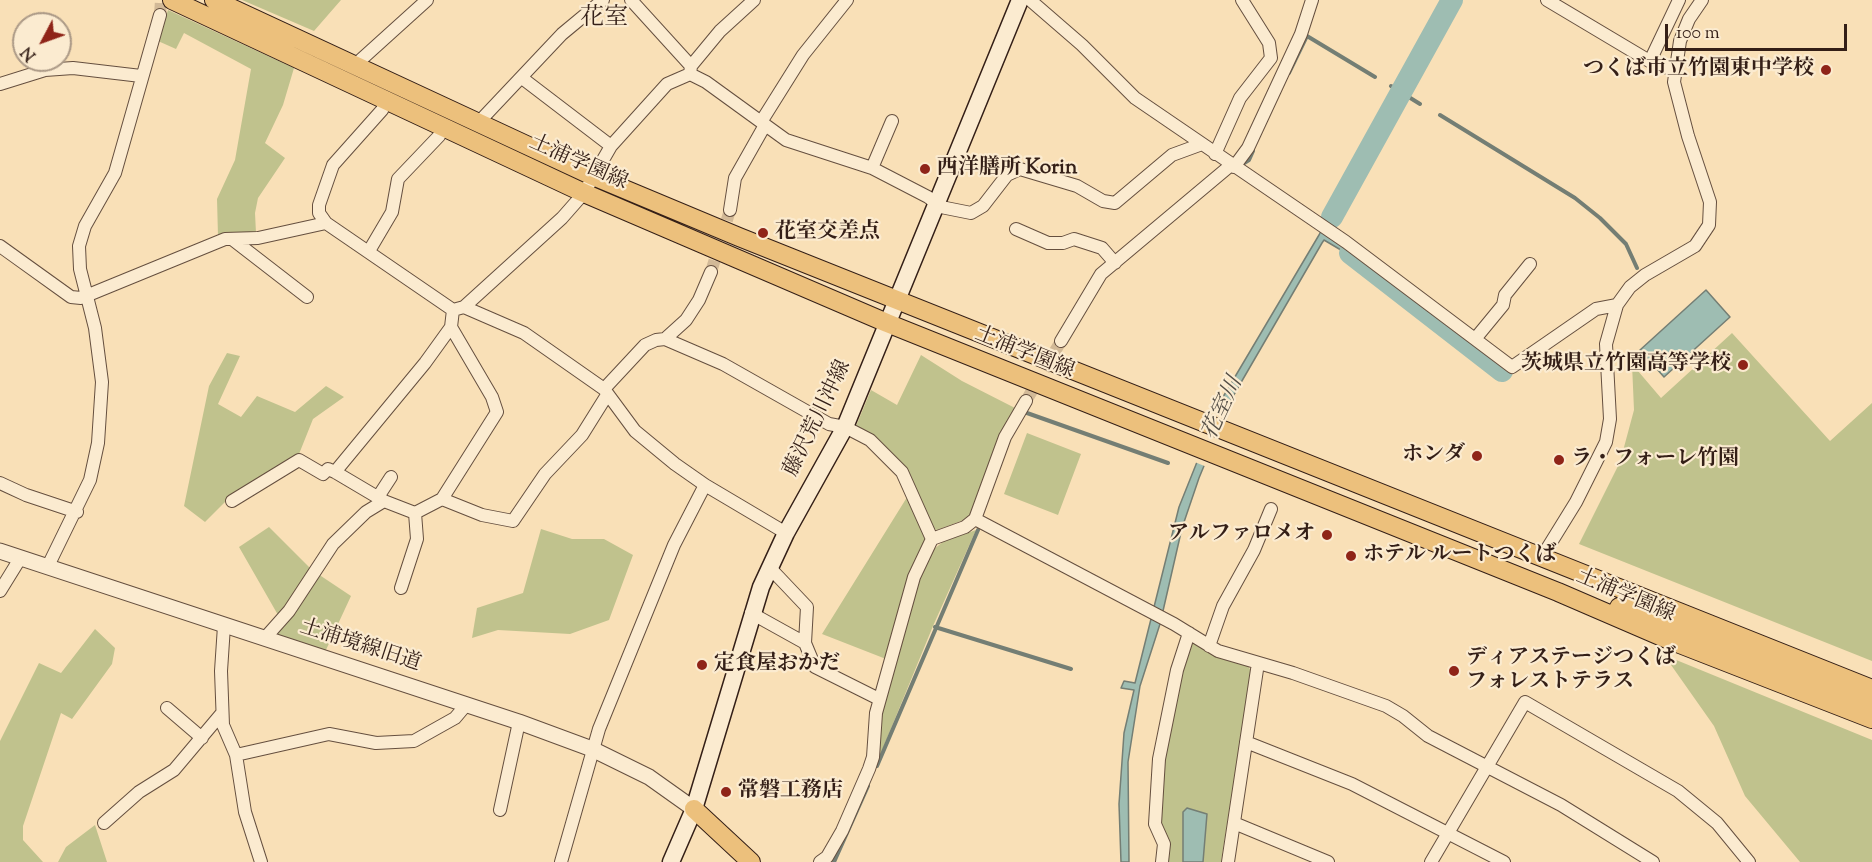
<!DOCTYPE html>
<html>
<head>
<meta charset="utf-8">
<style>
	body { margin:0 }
	#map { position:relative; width:1872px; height:862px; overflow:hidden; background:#f9e0b7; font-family:"Sorts Mill Goudy",serif }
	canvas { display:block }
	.north { position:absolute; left:12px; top:12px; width:60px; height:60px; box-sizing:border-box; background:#fbebd0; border:2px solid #ab9986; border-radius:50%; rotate:229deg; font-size:16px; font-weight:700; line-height:24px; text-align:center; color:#341f17 }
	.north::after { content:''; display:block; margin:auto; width:21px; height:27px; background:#8f2418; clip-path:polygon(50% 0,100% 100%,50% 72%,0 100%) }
	.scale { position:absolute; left:1665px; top:24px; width:182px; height:27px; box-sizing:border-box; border:3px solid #341f17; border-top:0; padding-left:8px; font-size:18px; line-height:21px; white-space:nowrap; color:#341f17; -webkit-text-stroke:4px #fbebd0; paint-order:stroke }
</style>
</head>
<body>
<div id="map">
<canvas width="1872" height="862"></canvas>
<div class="north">N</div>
<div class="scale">100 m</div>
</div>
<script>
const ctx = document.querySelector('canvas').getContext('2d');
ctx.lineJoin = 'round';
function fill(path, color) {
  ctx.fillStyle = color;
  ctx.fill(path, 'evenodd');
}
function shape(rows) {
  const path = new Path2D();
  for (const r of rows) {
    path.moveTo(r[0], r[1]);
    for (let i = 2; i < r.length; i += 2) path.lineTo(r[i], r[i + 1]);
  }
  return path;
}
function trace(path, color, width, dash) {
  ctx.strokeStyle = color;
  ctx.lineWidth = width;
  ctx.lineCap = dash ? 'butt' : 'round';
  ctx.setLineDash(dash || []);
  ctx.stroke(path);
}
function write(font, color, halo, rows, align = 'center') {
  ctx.font = font + ' "Sorts Mill Goudy","Noto Serif JP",serif';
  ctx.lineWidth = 4.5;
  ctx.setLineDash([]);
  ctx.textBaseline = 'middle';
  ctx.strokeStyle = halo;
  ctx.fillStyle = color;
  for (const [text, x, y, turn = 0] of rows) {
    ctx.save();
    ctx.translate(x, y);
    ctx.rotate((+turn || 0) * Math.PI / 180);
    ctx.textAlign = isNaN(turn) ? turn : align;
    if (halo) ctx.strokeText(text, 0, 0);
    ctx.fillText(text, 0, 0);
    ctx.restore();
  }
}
fill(shape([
	[242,0,341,0,314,31],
	[168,10,294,68,283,105,265,143,285,158,258,198,255,213,256,233,247,236,235,232,218,236,217,199,235,160,251,69,184,33,176,49,158,41],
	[1732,333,1830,441,1872,403,1872,661,1579,544,1620,462,1634,410,1632,364,1661,398],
	[227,353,240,356,218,404,241,417,257,396,295,412,326,386,344,397,313,419,299,454,228,499,205,522,184,506,209,386],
	[921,355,962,381,1015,408,999,437,969,518,937,530,934,529,904,467,891,452,856,426,871,390,897,405],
	[1027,433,1081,454,1058,515,1004,494],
	[909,494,926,536,886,659,822,634],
	[269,527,312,570,351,596,325,652,276,635,278,615,239,547],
	[541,529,572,539,604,539,633,555,609,620,570,634,498,630,472,638,477,608,523,593],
	[976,530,933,626,876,765,881,715,920,579,934,549,944,541],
	[95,629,115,648,112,664,72,719,61,713,23,826,23,840,43,862,0,862,0,741,39,663,61,673],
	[1195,642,1216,657,1248,666,1251,671,1221,862,1166,862,1158,822,1166,737,1190,644],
	[1664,655,1872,740,1872,862,1800,862,1745,796,1714,726],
	[95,825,107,862,58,862,66,847]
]), '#c0c28d');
const water = shape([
	[1342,190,1350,194,1327,235,1351,250,1346,253,1324,240,1322,243,1232,398,1199,478,1182,528,1160,624,1140,686,1128,762,1129,862,1121,862,1119,804,1124,733,1134,690,1121,688,1124,681,1135,683,1179,507,1223,397,1319,235,1342,190],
	[1706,290,1730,317,1664,377,1640,350,1706,290],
	[1187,808,1207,814,1203,862,1183,862,1183,812,1187,808]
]);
fill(water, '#9ebdb2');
trace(water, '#747e74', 1.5);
fill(shape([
	[1213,412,1228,418,1207,467,1192,461]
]), '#f9e0b7');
trace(shape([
	[1289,73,1307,36,1375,77],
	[1391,86,1420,104],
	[1440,115,1575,198,1600,218,1626,244,1637,268],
	[1241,165,1249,160,1253,151],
	[1027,413,1168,463],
	[935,627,1071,669],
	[877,766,978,530],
	[834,862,868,786]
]), '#747e74', 4);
trace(shape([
	[1332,217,1452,0],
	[1350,253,1502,371]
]), '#9ebdb2', 22);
trace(shape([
	[160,15,161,0],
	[711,272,730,210],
	[1026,401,1061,341]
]), '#d2b997', 12, [12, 6]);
const minor = shape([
	[631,0,691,66],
	[1030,0,1082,45,1135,98,1346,242,1512,367,1596,309,1617,305],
	[1547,0,1656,65,1668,68,1675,66],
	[1650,61,1679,0],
	[354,66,427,0],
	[690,74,691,66,720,31,754,0],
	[522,78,611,146],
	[0,84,45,70,73,68,141,76],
	[761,122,803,55,847,0],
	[478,123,562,34,603,0],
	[1215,154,1240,98,1271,58,1269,43,1242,0],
	[1234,167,1248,148,1301,34,1312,0],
	[872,168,892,121],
	[730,210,735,178,765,125],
	[326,223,319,213,319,205,333,165,382,110,387,100],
	[1016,229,1048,243,1063,243,1074,239,1102,248,1115,263],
	[232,239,307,297],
	[0,246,71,297,81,298,225,239,258,238,326,223,453,310,464,307],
	[369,251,392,212,398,179,439,136,443,127],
	[665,339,686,320,699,300,711,272],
	[1475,339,1503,305,1505,295,1530,264],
	[1061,341,1101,274,1231,165],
	[604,389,645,345,656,340,665,339,723,364,829,424,845,427,870,440,902,472,932,539],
	[335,472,425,363,451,327],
	[0,483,26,495,77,512],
	[378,497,391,477],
	[442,499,482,515,513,521,545,474,582,435,607,395],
	[232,501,299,460,323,474,328,469,335,472,384,501],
	[975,519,1174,624,1218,651,1293,673,1386,706,1403,716,1428,736,1561,805,1653,862],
	[786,533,705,485,675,464,635,431,604,389,524,333,464,307,562,218,584,193,611,146,667,84,690,74,706,82,786,140,872,168,928,197,941,207,971,213,983,206,1007,175,1020,169,1077,186,1103,201,1115,203,1172,155,1202,144],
	[1542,557,1576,502,1606,442,1610,419,1606,344,1617,305,1630,287,1645,275,1695,246,1709,225,1710,202,1688,136,1674,82,1680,41,1689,19,1702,0],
	[48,566,90,480,98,443,102,382,95,328,80,269,79,246,85,226,115,173,160,15],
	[770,568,807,607,805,643,815,667,879,699],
	[401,588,417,539,415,513],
	[0,591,21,557],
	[751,613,805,643],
	[224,626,221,671,223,725,236,755,245,812,261,862],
	[265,638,289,611,333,544,366,512,384,501,415,513,442,499,497,412,492,397,451,327,453,310],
	[1209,646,1223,606,1254,550,1271,509],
	[167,708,202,738],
	[1246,742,1352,784,1504,862],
	[236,755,329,734,376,743,414,741,455,718,466,705],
	[500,810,519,722],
	[104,823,139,792,174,770,222,713],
	[1234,823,1328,862],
	[561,862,599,729,674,545,705,485],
	[820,862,827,857,842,831,869,769,873,757,876,713,914,577,932,539,965,527,975,519,1005,437,1026,401],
	[1162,862,1164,844,1155,824,1159,759,1177,670,1189,633],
	[1228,862,1258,663],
	[1431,862,1525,702,1678,791,1717,823,1749,862]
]);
const tertiary = shape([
	[0,551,519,722,592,749,649,777,694,809]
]);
const secondary = shape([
	[671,862,694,809,761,587,786,533,845,427,1020,0]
]);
const primary = shape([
	[172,0,584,193,887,323,1558,592,1667,639,1872,719],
	[214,0,593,176,739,237,1872,689],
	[1619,607,1687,631,1872,704],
	[694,809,751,862]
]);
trace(minor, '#654f3f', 14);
trace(tertiary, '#654f3f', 17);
trace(secondary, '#341f17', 19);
trace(primary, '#341f17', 20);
trace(minor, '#fbebd0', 12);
trace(tertiary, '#fbebd0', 15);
trace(secondary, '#fbebd0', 16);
trace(primary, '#ecc07c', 18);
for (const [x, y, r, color] of [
	[1826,70,6,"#8f2418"],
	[925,169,6,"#8f2418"],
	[763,233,6,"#8f2418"],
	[1743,365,6,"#8f2418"],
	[1477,456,6,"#8f2418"],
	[1559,460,6,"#8f2418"],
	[1327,535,6,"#8f2418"],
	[1351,556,6,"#8f2418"],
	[702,665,6,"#8f2418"],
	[1454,671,6,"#8f2418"],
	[726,792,6,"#8f2418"]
]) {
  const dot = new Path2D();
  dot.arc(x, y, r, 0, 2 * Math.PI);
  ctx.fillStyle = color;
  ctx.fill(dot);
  trace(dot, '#fbebd0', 2);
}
write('bold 21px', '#341f17', '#fbebd0', [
	["つくば市立竹園東中学校",1814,70,"right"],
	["西洋膳所 Korin",937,169],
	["花室交差点",775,233],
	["茨城県立竹園高等学校",1731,365,"right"],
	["ホンダ",1465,456,"right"],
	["ラ・フォーレ竹園",1571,460],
	["アルファロメオ",1315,535,"right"],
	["ホテル ルートつくば",1363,556],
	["ディアステージつくば",1466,659],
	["フォレストテラス",1466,683],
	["定食屋おかだ",714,665],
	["常磐工務店",738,792]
], 'left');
write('21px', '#341f17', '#fbebd0', [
	["土浦学園線",578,164,24],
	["土浦学園線",1024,354,22],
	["藤沢荒川沖線",819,419,-64],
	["土浦学園線",1625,597,23],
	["土浦境線旧道",360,647,18]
]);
write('italic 22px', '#544e46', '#fbebd0', [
	["花室川",1224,409,-65]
]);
write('24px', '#341f17', '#fbebd0', [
	["花室",604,20]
]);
</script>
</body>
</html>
